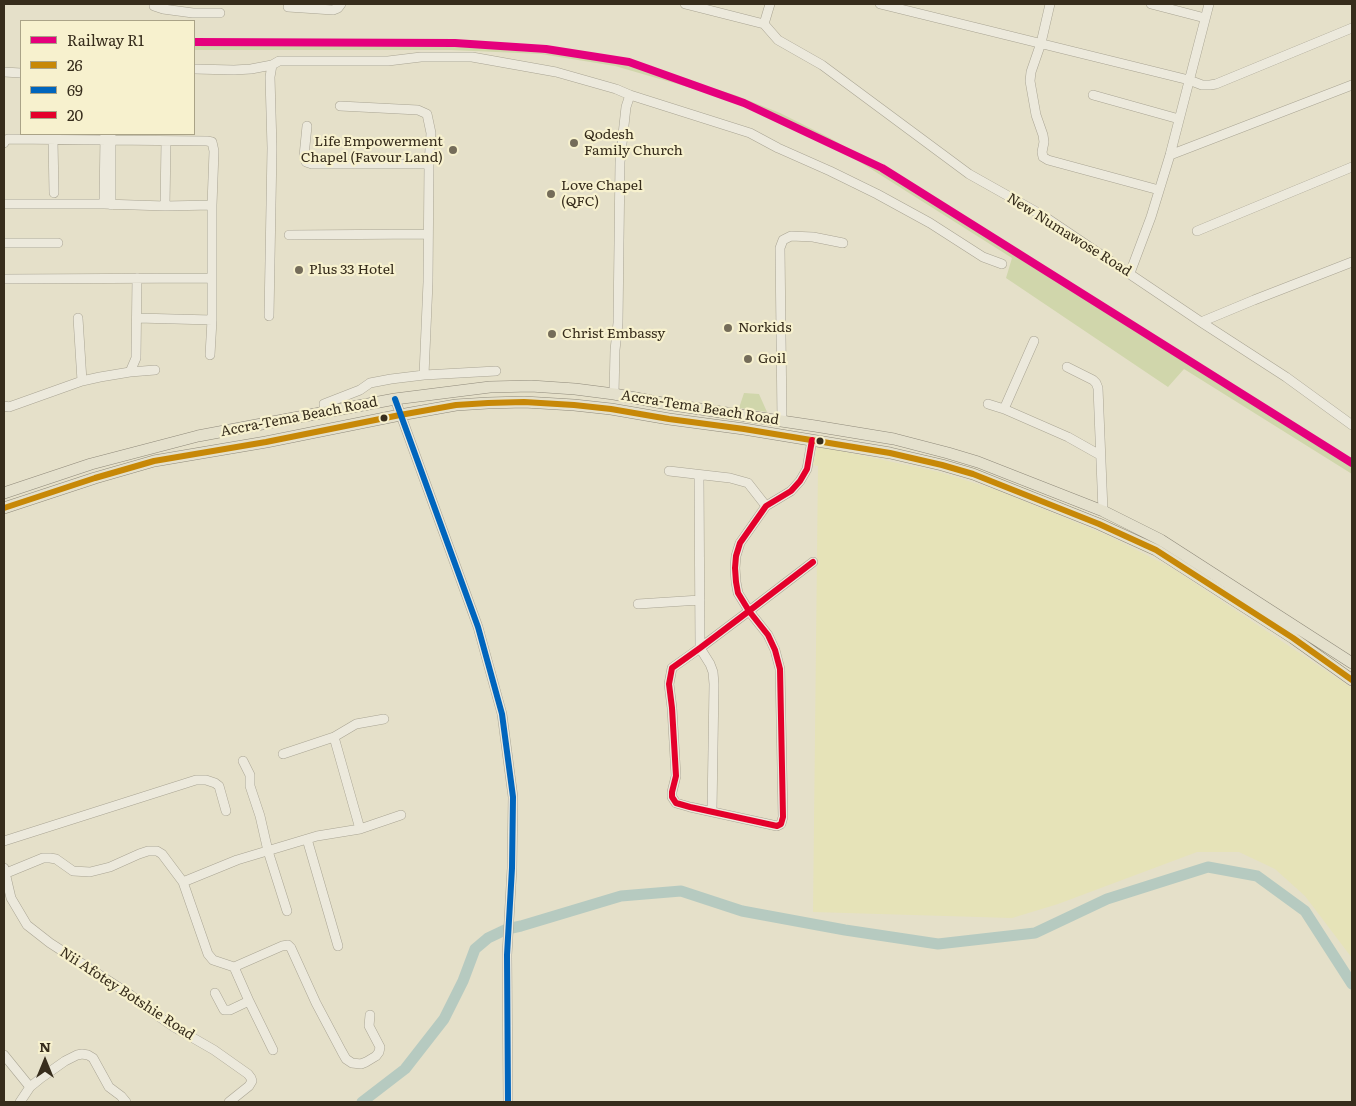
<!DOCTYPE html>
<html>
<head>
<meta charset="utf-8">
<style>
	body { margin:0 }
	#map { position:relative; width:1356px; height:1106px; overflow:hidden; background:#e5e0c9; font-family:Literata,serif }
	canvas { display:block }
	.frame { position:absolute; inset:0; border:5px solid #372d1c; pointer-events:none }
	.legend { position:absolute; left:20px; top:20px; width:175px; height:115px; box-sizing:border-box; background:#f7f1ce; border:1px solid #aaa387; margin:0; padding:6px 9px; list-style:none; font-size:15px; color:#372d1c }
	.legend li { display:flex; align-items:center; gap:10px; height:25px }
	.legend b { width:25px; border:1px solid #aaa387 }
	.north { position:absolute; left:20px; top:1036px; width:50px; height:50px; -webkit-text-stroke:4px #f7f1ce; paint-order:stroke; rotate:0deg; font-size:14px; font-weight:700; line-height:20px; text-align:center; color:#372d1c }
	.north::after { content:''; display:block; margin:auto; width:18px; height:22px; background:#372d1c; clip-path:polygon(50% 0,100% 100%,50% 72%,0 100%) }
</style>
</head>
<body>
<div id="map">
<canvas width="1356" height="1106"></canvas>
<div class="frame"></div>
<ul class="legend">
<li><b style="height:6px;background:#e5007d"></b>Railway R1</li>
<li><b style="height:6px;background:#c78807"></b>26</li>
<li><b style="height:6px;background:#0065bd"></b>69</li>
<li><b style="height:6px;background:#e4002b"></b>20</li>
</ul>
<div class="north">N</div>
</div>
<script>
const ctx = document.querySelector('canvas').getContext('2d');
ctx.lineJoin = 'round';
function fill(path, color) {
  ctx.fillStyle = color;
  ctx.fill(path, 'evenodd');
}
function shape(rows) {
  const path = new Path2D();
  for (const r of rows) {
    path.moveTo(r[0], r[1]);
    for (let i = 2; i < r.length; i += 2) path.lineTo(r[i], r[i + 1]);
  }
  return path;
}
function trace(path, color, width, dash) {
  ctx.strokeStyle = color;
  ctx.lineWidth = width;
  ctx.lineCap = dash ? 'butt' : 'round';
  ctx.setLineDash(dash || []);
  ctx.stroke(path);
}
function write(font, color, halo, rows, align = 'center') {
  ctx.font = font + ' Literata,serif';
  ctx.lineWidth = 4.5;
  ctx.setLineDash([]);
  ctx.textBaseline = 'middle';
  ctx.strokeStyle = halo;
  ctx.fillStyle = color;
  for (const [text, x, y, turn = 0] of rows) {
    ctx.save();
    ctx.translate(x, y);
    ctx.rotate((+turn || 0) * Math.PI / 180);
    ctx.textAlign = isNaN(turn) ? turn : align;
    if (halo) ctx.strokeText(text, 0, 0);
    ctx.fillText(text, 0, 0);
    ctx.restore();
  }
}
fill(shape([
	[817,447,837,450,939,472,997,490,1109,536,1172,568,1352,688,1352,958,1305,896,1275,869,1239,852,1197,852,1058,904,1012,918,813,912,818,466,813,465]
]), '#e6e3b8');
fill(shape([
	[474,44,503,45,504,50,593,57,649,69,735,95,780,113,830,138,962,215,1163,346,1251,401,1352,463,1352,474,1184,369,1168,387,1006,278,1012,258,852,157,756,109,698,90,615,66,541,54,451,50,194,50,194,45],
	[744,393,759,394,767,412,739,408]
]), '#d0d6ab');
trace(shape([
	[362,1102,405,1069,444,1019,463,981,475,949,488,938,507,929,521,926,621,896,681,891,742,911,845,930,938,944,1035,933,1107,899,1208,867,1257,876,1305,911,1352,984]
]), '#b6cac0', 11);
const minor = shape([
	[154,4,154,6,163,9,193,13,220,13],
	[685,4,764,24],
	[880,4,1189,80,1202,85,1210,85,1216,84,1352,28],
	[1050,4,1041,43,1031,72,1030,81,1036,115,1043,135,1044,142,1042,152,1043,157,1048,160,1159,190],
	[1151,4,1205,18],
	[288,7,333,10,338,8,341,4],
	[764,24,778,40,822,65,969,174,1042,215,1201,322,1286,377,1352,425],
	[764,24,770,4],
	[194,69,234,70,251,69,272,65,279,61,388,61,421,57,472,57,556,72,616,89,630,95,750,133,778,148,830,171,877,194,930,223,983,257,1002,264],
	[4,72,21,73],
	[1093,95,1179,119],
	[340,106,418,110,427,114,431,133,429,164,428,282,424,375],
	[307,126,304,156,306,162,312,164,429,164],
	[53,140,54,193],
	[4,143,5,141,8,139,207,141,212,142,214,151,212,205,165,206,104,204,4,204],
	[1170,155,1352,85],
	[104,204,105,135],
	[111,205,111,134],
	[165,206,166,141],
	[1197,231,1352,167],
	[289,235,428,234],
	[4,243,58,243],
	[1130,273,1151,217,1170,155,1209,4],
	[4,279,211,278],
	[269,316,272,148,270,77,272,65],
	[78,318,82,381],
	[137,318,212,320],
	[1201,322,1254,300,1352,262],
	[210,355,212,320,212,205],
	[1067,367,1093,380,1096,383,1098,388,1103,511],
	[130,372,136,358,137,278],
	[614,394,615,350,618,323,620,162,626,107,630,95],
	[395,399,478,627,502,714,513,797,512,868,507,955,508,1102],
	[988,404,1004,409,1068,437,1100,455],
	[4,406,9,407,82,381,100,377,130,372,155,370],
	[1004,409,1034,341],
	[325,412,324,404,360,390,370,383,391,379,424,375,496,371],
	[782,421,780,248,783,240,791,236,813,237,843,243],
	[812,440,807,469,800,481,791,491,766,506,740,543,736,556,735,568,736,582,738,593,749,611,768,635,775,650,780,669,783,817,781,824,777,826,690,807,676,803,672,797,672,792,676,776,672,708,669,684,672,668,700,648,749,611,813,562],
	[669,471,730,478,748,483,766,506],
	[699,475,700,648,710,664,713,672,714,684,712,811],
	[638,604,700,600],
	[334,737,360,829],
	[283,754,334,737,356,724,384,719],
	[243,761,250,775,250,786,260,816,268,851,287,911],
	[307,839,338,946],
	[4,841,196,780,206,780,215,783,219,786,226,811],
	[4,868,11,898,27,925,50,943,129,994,145,1007,174,1027,214,1050,248,1074,251,1078,252,1081,249,1086,229,1102],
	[4,874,43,858,50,858,56,859,73,871,90,872,110,867,139,854,148,851,157,851,162,854,183,882,208,954,213,960,234,967,282,946,288,945,291,948,316,1003,342,1052,346,1059,352,1063,361,1064,366,1062,376,1056,379,1052,380,1047,369,1026,370,1015],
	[183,882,237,860,317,836,360,829,401,815],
	[234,967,249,1001,273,1050],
	[215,993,224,1010,230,1010,249,1001],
	[4,1055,30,1087],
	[20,1102,30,1087,41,1078,65,1061,77,1055,82,1054,88,1055,93,1058,109,1087,121,1096,126,1102]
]);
const major = shape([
	[4,493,91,464,198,436,395,399,490,387,531,386,575,389,614,394,673,405,815,426,894,439,948,453,978,462,1103,511,1161,540,1352,663],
	[4,508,95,478,154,461,266,442,400,415,456,405,488,403,524,402,574,405,611,409,669,419,744,429,890,453,942,465,973,474,1099,524,1156,550,1293,638,1352,680]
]);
trace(minor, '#a9a493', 10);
trace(major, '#8f897a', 12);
trace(minor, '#ece9dc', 9);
trace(major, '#e4e0cc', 11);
trace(shape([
	[4,508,95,478,154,461,266,442,400,415,456,405,488,403,524,402,574,405,611,409,669,419,744,429,890,453,942,465,973,474,1099,524,1156,550,1293,638,1352,680]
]), '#c78807', 6);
trace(shape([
	[395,399,478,627,502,714,513,797,512,868,507,955,508,1102]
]), '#0065bd', 6);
trace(shape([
	[812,440,807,469,800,481,791,491,766,506,740,543,736,556,735,568,736,582,738,593,749,611,768,635,775,650,780,669,783,817,781,824,777,826,690,807,676,803,672,797,672,792,676,776,672,708,669,684,672,668,700,648,749,611,813,562]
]), '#e4002b', 6);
trace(shape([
	[194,42,455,43,546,49,629,62,744,103,882,168,1352,463]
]), '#e5007d', 8);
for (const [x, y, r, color] of [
	[574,143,5,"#746c59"],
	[453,150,5,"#746c59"],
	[551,194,5,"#746c59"],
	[299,270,5,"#746c59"],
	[728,328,5,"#746c59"],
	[552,334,5,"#746c59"],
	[748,359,5,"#746c59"],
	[384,418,4.5,"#372d1c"],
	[820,441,4.5,"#372d1c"]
]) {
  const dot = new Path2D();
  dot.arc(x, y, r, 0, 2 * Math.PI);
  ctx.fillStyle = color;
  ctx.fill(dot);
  trace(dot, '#f7f1ce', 2);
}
write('14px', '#372d1c', '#f7f1ce', [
	["Qodesh",584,135],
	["Family Church",584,151],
	["Life Empowerment",443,142,"right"],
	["Chapel (Favour Land)",443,158,"right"],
	["Love Chapel",561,186],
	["(QFC)",561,202],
	["Plus 33 Hotel",309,270],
	["Norkids",738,328],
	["Christ Embassy",562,334],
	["Goil",758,359]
], 'left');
write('14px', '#372d1c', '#f7f1ce', [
	["New Numawose Road",1069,235,32],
	["Accra-Tema Beach Road",700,408,9],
	["Accra-Tema Beach Road",299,417,-11],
	["Nii Afotey Botshie Road",127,994,33]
]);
</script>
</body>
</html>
